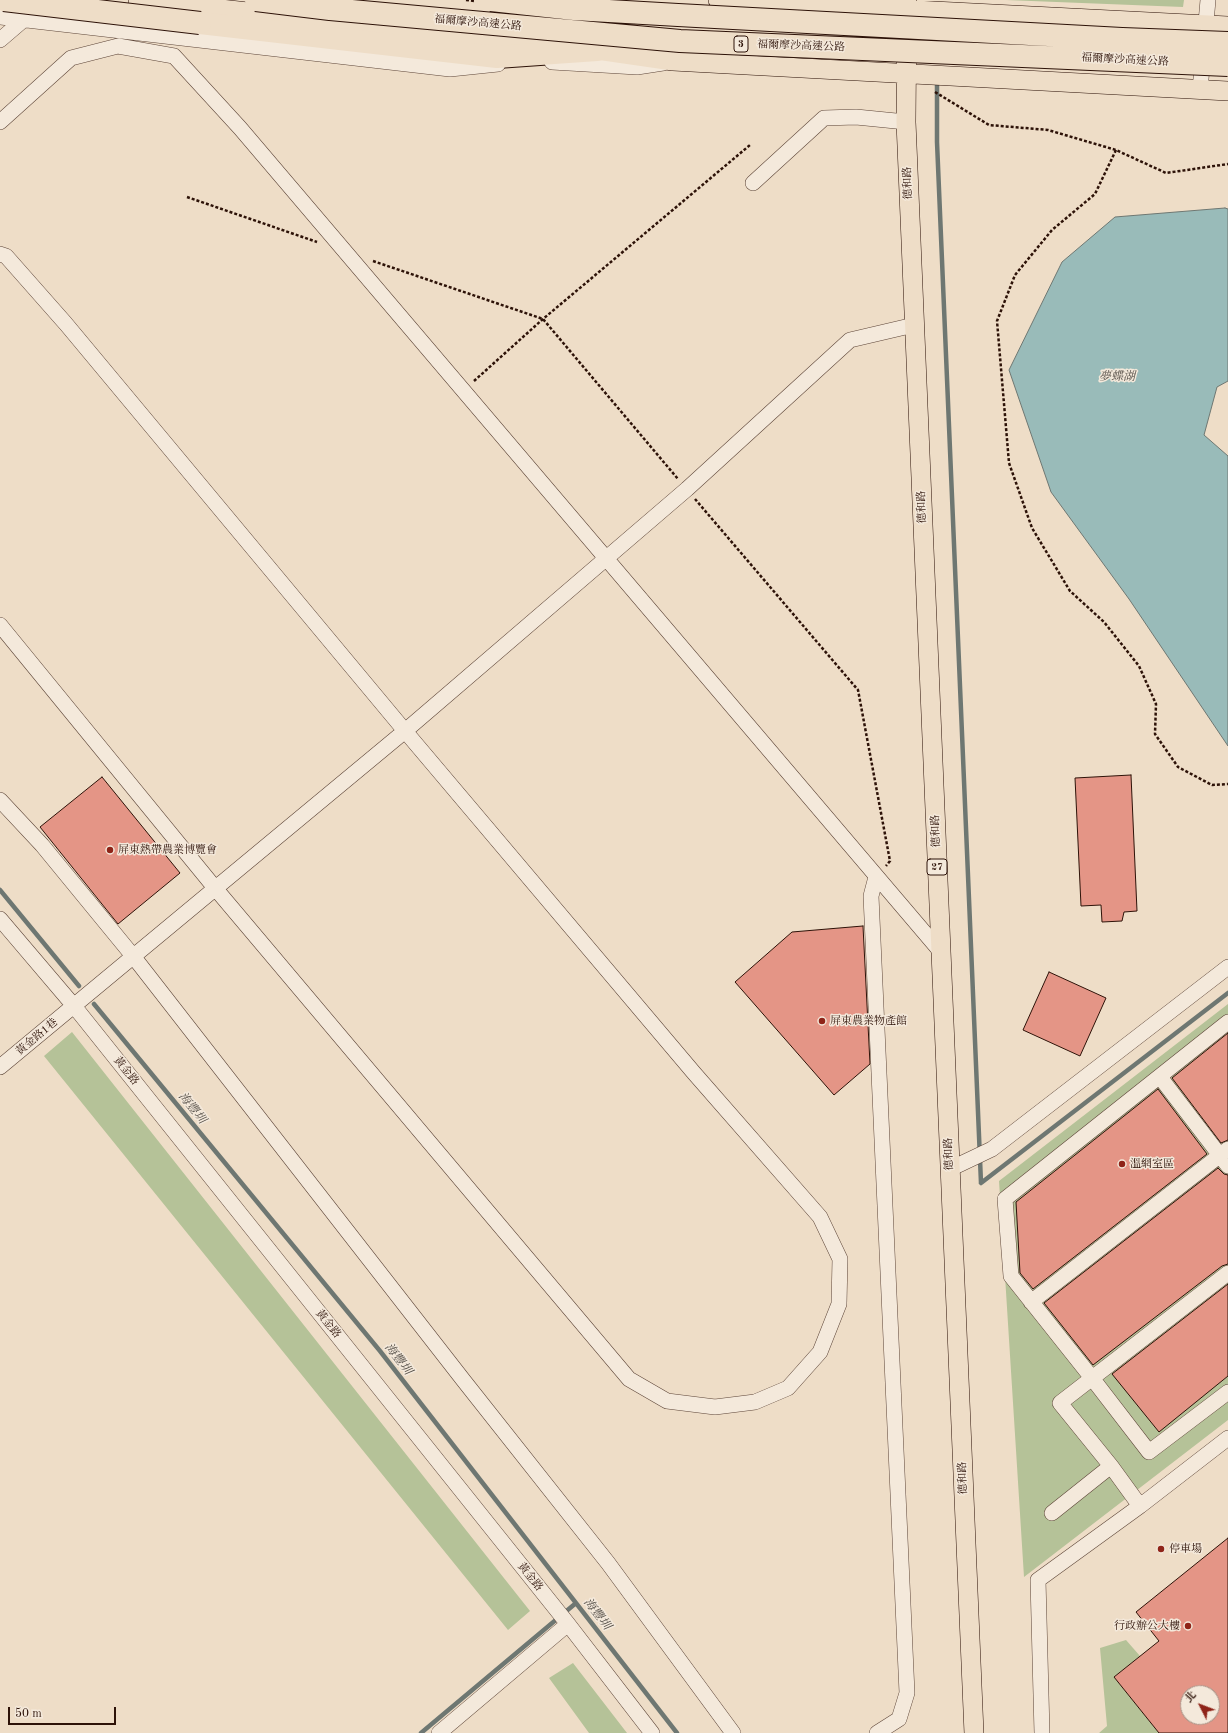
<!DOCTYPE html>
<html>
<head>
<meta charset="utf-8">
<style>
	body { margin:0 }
	#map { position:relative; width:1228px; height:1733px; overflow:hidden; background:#eeddc7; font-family:"Old Standard TT","Noto Serif TC",serif }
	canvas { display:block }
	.north { position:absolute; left:1180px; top:1685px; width:40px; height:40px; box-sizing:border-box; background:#f4e9db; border:1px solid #a49387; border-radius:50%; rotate:312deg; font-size:11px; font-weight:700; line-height:16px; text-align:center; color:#2d1208 }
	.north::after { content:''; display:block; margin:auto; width:14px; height:18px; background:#8f2418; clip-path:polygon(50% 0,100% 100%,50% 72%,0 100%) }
	.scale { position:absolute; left:8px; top:1707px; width:108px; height:18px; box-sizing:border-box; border:2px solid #2d1208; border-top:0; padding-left:5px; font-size:12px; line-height:14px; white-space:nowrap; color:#2d1208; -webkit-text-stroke:3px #f4e9db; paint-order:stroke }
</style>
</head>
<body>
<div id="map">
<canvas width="1228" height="1733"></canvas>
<div class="north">北</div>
<div class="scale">50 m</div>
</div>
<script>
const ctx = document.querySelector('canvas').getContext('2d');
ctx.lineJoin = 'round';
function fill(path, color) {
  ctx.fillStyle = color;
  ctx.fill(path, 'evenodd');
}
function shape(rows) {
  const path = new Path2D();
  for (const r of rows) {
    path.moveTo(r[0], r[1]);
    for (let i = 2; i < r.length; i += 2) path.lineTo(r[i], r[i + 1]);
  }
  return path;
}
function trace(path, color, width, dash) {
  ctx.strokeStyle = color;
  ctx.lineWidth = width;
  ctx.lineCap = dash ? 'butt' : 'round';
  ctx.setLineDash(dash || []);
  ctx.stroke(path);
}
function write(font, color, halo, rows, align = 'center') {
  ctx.font = font + ' "Old Standard TT","Noto Serif TC",serif';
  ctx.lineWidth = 3;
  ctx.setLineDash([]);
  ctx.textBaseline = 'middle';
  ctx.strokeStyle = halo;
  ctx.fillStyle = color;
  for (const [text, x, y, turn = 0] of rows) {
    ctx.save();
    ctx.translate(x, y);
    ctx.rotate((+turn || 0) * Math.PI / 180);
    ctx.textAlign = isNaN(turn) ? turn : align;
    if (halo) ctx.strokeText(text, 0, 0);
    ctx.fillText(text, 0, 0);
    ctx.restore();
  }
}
fill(shape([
	[1006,0,1184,0,1183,7],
	[1228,1004,1228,1420,1024,1577,999,1181],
	[72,1032,530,1611,508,1630,44,1056],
	[1126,1640,1140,1656,1114,1677,1159,1733,1099,1733,1107,1726,1100,1648],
	[573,1663,627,1733,589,1733,549,1678]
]), '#b5c298');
const water = shape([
	[1225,208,1228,209,1228,381,1217,387,1204,435,1228,456,1228,746,1129,599,1051,492,1009,370,1062,262,1115,217,1225,208]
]);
fill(water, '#99bbb9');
trace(water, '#6e7772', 1);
trace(shape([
	[937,79,937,142,981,1183],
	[0,890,79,986],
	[94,1004,380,1351,677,1733],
	[981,1183,1228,993],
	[421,1733,576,1603]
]), '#6e7772', 4.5);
const building = shape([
	[1131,775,1137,911,1124,912,1122,921,1102,922,1101,905,1081,906,1075,778,1131,775],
	[102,777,180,873,118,924,40,827,102,777],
	[863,926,870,1064,834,1095,735,982,792,932,863,926],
	[1049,972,1106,998,1080,1056,1023,1030,1049,972],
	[1228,1033,1228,1140,1221,1143,1172,1078,1228,1033],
	[1158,1089,1207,1154,1033,1289,1020,1273,1016,1202,1158,1089],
	[1218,1168,1224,1174,1228,1175,1228,1264,1222,1266,1093,1365,1044,1303,1218,1168],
	[1228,1284,1228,1376,1159,1432,1112,1374,1228,1284],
	[1228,1538,1228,1733,1159,1733,1114,1677,1159,1641,1136,1612,1228,1538],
	[1188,1693,1212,1693,1212,1717,1188,1717,1188,1693]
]);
fill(building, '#e49586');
trace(building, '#2d1208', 1);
const minor = shape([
	[0,17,450,69,498,64],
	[0,40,28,16],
	[552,62,637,67,663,63],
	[1200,90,1208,0],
	[0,122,71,58,118,46,174,56,240,128,941,952],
	[753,183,824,118,856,117,906,122],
	[0,254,6,256,66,324,405,731,694,1073,820,1217,840,1259,839,1304,820,1352,788,1388,755,1402,715,1407,667,1401,629,1379,215,888,0,625],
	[0,800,42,845,133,956,464,1381,608,1563,733,1733],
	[876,877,871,896,907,1693,899,1719,877,1733],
	[0,919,74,1006,568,1624,652,1733],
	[1228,1022,1005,1199,1011,1276,1092,1378,1149,1452,1228,1392],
	[0,1067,405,731,687,489,850,340,914,325],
	[1160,1077,1228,1166],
	[950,1169,992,1149,1228,967],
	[1031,1302,1228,1149],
	[1140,1506,1111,1466,1060,1403,1228,1273],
	[1052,1513,1111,1466],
	[439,1733,568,1624],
	[1042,1733,1038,1580,1140,1506,1228,1438]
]);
const major = shape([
	[138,0,597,50,673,61,1228,91],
	[718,0,1228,26],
	[907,0,906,122,974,1733]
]);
const highway = shape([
	[200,23,497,57,597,50]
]);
trace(minor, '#5d4538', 16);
trace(major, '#2d1208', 20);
trace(highway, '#2d1208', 24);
trace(shape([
	[466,0,474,1],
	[935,92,989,125,1048,130,1116,150,1166,173,1228,164],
	[1116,150,1095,194,1052,230,1015,275,997,321,1009,463,1032,528,1070,591,1104,622,1139,666,1156,704,1155,734,1178,767,1212,785,1228,784],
	[187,197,317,242],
	[373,261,543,319,678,479],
	[474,381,543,319,750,145],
	[695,499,858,690,890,861,886,866]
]), '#2d1208', 2.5, [3, 2]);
trace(minor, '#f4e9db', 15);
trace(major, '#eeddc7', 19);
trace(highway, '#eeddc7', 22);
const highwayBridge = shape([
	[4,0,200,23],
	[256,0,330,9,680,41,1228,65],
	[491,0,574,9,678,15,1122,39,1228,43]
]);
trace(highwayBridge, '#2d1208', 24, []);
trace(highwayBridge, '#eeddc7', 22);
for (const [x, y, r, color] of [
	[110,850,4,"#8f2418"],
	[822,1021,4,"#8f2418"],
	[1122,1164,4,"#8f2418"],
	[1161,1549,4,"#8f2418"],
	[1188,1626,4,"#8f2418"]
]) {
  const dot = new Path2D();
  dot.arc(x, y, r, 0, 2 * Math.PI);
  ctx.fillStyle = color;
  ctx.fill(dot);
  trace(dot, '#f4e9db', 1.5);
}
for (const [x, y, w] of [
	[741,44,14],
	[937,867,20]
]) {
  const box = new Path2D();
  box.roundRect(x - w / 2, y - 8, w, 16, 3);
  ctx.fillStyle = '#f4e9db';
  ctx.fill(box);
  trace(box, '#2d1208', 1);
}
write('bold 10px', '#2d1208', null, [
	["3",741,44],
	["27",937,867]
]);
write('11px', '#2d1208', '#f4e9db', [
	["福爾摩沙高速公路",478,23,5],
	["福爾摩沙高速公路",801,46,2],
	["福爾摩沙高速公路",1125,60,3],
	["德和路",908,183,-92],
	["德和路",922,507,-92],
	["德和路",936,831,-92],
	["黃金路1巷",37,1037,-40],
	["黃金路",126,1071,51],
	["德和路",949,1154,-92],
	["黃金路",328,1324,51],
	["德和路",963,1478,-92],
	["黃金路",530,1577,51]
]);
write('11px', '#2d1208', '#f4e9db', [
	["屏東熱帶農業博覽會",118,850],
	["屏東農業物產館",830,1021],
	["溫網室區",1130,1164],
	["停車場",1169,1549],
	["行政辦公大樓",1180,1626,"right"]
], 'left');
write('italic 12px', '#534d46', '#f4e9db', [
	["夢蝶湖",1117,377],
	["海豐圳",192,1108,51],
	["海豐圳",398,1359,52],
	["海豐圳",597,1614,52]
]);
</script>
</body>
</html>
